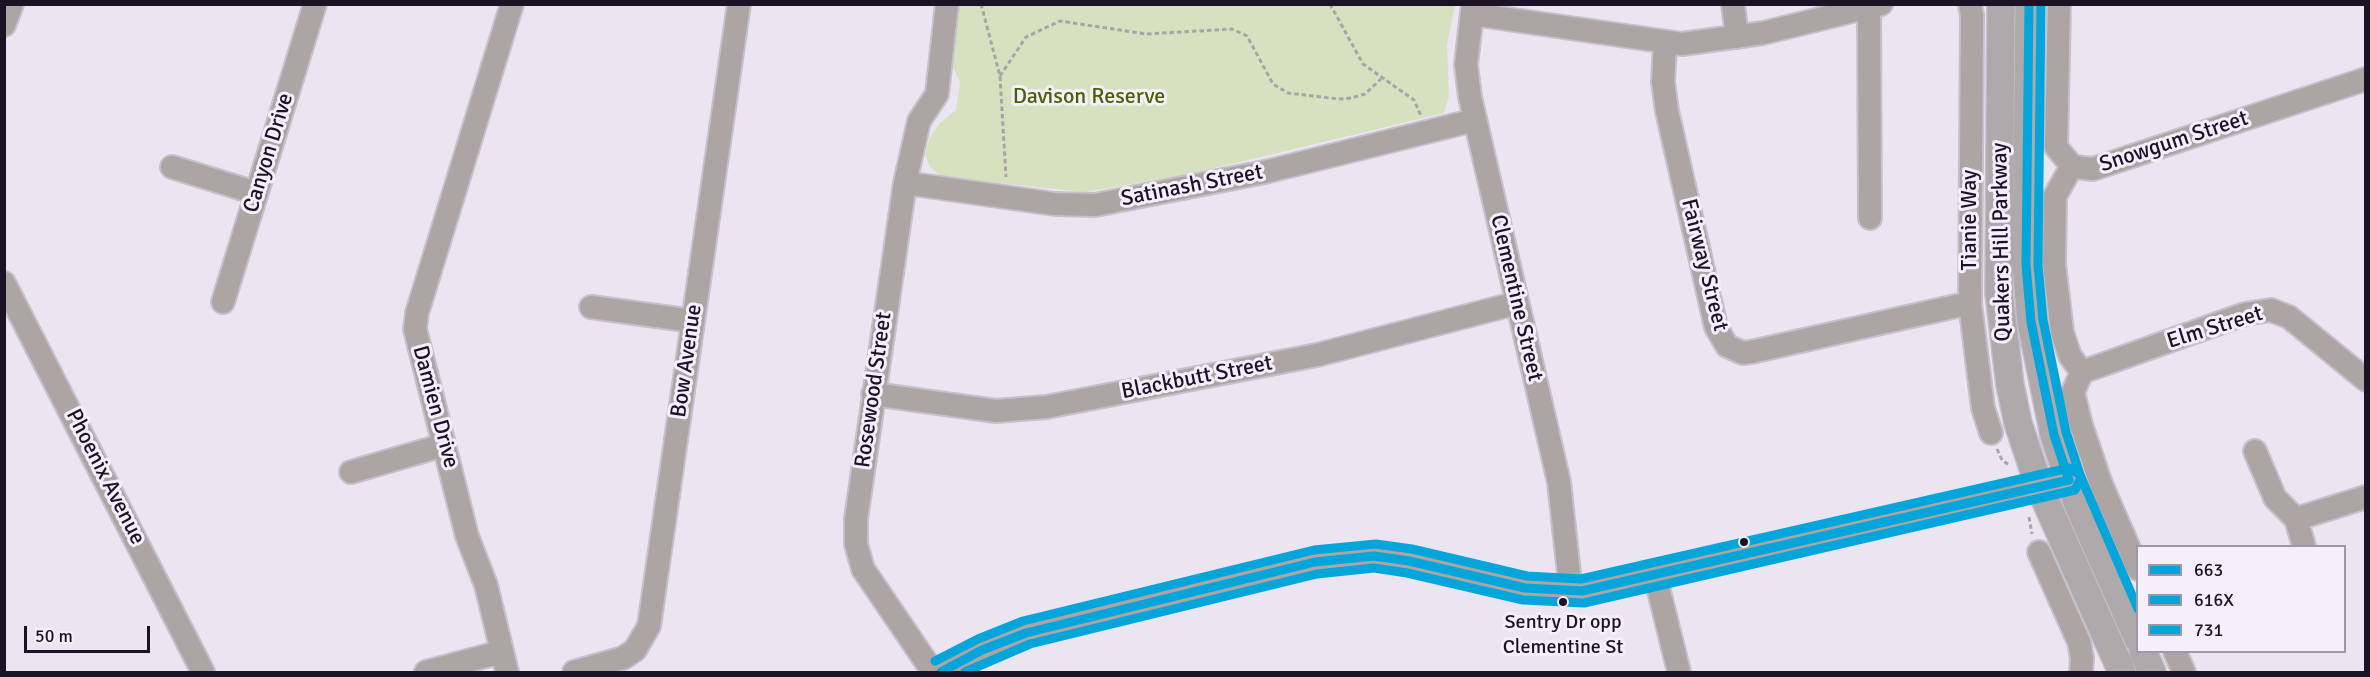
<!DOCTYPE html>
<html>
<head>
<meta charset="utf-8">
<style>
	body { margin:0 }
	#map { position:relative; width:2370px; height:677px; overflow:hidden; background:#eae5f1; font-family:Signika,sans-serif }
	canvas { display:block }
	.frame { position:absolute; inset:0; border:6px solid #1b1226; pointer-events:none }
	.legend { position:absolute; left:2136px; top:545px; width:210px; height:108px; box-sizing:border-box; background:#f4effb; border:2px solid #9d97a6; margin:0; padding:8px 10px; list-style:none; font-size:18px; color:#1b1226 }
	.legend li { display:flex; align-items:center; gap:12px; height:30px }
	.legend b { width:30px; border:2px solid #9d97a6 }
	.scale { position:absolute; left:24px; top:626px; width:126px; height:27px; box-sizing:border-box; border:3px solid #1b1226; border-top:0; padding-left:8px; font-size:18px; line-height:21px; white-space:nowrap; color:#1b1226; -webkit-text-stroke:4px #f4effb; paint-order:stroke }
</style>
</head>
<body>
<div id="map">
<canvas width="2370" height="677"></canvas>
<div class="frame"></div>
<ul class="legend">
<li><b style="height:8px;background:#03a5db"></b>663</li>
<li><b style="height:8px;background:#03a5db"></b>616X</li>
<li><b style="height:8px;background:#03a5db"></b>731</li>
</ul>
<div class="scale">50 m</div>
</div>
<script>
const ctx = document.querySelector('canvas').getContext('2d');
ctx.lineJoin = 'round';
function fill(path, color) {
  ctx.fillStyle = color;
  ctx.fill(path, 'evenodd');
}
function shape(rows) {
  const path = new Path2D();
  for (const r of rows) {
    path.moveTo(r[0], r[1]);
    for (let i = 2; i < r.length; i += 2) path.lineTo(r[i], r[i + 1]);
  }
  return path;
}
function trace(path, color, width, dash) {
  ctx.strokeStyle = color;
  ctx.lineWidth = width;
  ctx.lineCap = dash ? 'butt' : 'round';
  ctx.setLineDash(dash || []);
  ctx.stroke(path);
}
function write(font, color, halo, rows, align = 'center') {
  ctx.font = font + ' Signika,sans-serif';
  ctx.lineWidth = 6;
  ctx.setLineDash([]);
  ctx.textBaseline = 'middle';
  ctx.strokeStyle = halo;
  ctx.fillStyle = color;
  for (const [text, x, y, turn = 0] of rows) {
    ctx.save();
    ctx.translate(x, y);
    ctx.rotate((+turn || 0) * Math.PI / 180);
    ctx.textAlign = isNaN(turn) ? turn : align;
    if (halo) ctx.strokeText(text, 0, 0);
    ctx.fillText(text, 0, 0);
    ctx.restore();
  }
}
fill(shape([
	[958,5,1455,5,1447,45,1449,96,1444,113,1190,174,1085,192,942,177,930,167,925,155,929,139,939,124,956,110,960,82,951,63]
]), '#d6e1c0');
const minor = shape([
	[1473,4,1466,65,1470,97,1559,482,1571,592],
	[1733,4,1737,37],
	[1970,4,1972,16,1970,303,1983,408,1991,433],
	[2059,4,2056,147,2072,166,2083,168,2093,169,2366,79],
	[1869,8,1870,218],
	[1472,14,1682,44,1763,33,1881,4],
	[4,25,12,4],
	[1665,44,1663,82,1667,111,1716,327,1727,346,1743,353,1751,352,1970,303],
	[2072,166,2055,196,2054,264,2062,332,2070,356,2082,372],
	[172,167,256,193],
	[905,183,1055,204,1095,205,1265,172,1475,120],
	[4,283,203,672],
	[223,302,315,4],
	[591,307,693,321],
	[2082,372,2245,314,2271,310,2289,317,2366,380],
	[2082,372,2073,392,2081,425,2101,484,2138,569],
	[873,394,996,411,1046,407,1317,355,1517,303],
	[2255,451,2275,498,2296,519,2366,497],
	[351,472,444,445],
	[2296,519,2304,546],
	[2039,552,2079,642,2082,658,2081,672],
	[1655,575,1679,672],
	[2175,652,2184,672],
	[426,672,501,652],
	[507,672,486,585,467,536,415,329,417,313,512,4],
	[574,672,623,658,635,650,649,626,739,4],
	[933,672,863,569,856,544,856,519,905,183,919,121,937,94,947,4],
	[941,672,982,650,1026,633,1315,562,1374,556,1409,561,1525,588,1582,591,2069,480]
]);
const major = shape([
	[2001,4,1999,293,2010,385,2018,423,2039,486,2122,672],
	[2029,4,2026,265,2031,322,2054,435,2069,480,2078,505,2138,639],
	[2143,652,2152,672]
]);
trace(minor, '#c5c0cc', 26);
trace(major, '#c5c0cc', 30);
trace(shape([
	[981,4,1000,76,1006,177],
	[1330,4,1363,64,1414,100,1421,116],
	[1000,76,1026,37,1060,21,1146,34,1232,29,1247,36,1273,84,1288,93,1339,99,1351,98,1365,94,1381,79],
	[1997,449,2002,460,2009,465],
	[2029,517,2032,534]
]), '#a9a4a6', 3, [4.5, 3]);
trace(minor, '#aca5a4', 22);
trace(major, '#aea9aa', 27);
trace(shape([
	[941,672,982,650,1026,633,1315,562,1374,556,1409,561,1525,588,1582,591,2069,480,2054,435,2031,322,2026,265,2029,4]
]), '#03a5db', 9);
trace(shape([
	[965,672,1030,644,1317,574,1374,568,1407,573,1523,600,1584,603,2075,490,2081,478,2066,432,2043,320,2038,265,2041,4]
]), '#03a5db', 9);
trace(shape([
	[935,661,978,639,1023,621,1314,550,1376,544,1412,549,1527,576,1581,579,2069,468,2080,475,2138,609]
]), '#03a5db', 9);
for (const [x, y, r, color] of [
	[1744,542,5,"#1b1226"],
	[1563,602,5,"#1b1226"]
]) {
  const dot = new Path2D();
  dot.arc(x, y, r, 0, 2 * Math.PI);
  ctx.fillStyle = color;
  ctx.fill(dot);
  trace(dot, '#f4effb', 2);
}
write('20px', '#1b1226', '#f4effb', [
	["Sentry Dr opp",1563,623],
	["Clementine St",1563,648]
]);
write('22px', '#4a6100', '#f4effb', [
	["Davison Reserve",1089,97]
]);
write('22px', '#1b1226', '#f4effb', [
	["Snowgum Street",2174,142,-18],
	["Canyon Drive",269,153,-73],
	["Satinash Street",1192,186,-11],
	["Tianie Way",1970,220,-90],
	["Quakers Hill Parkway",2002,242,-91],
	["Fairway Street",1704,265,76],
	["Clementine Street",1516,298,77],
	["Elm Street",2215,328,-17],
	["Bow Avenue",687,361,-82],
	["Blackbutt Street",1197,378,-11],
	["Rosewood Street",874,390,-82],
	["Damien Drive",435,407,75],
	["Phoenix Avenue",105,477,63]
]);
</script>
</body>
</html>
